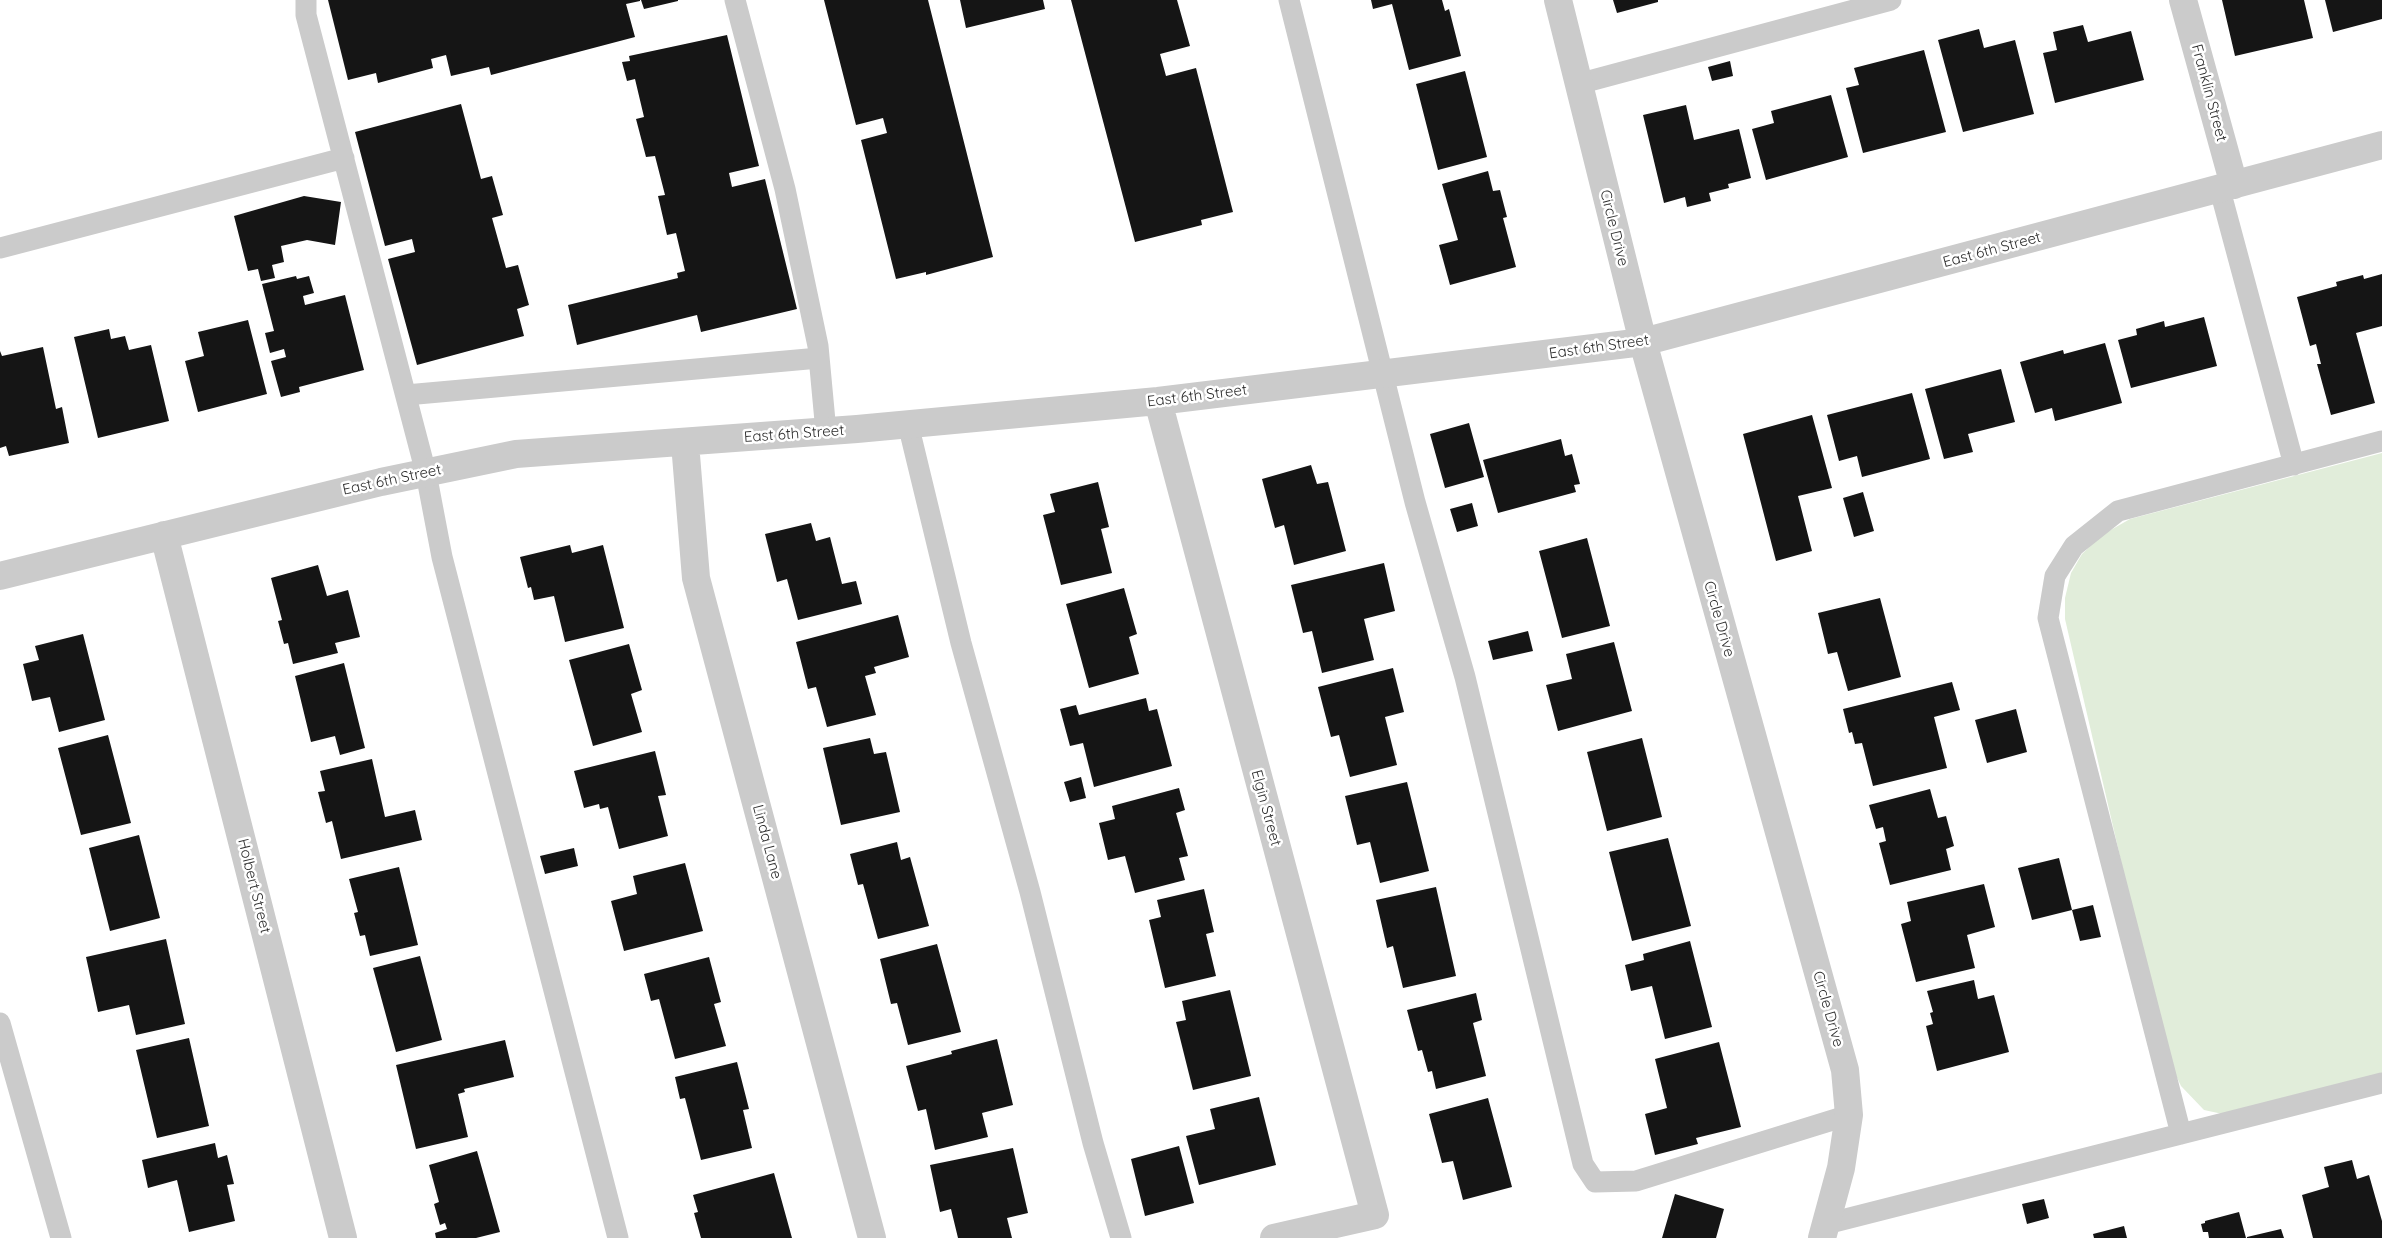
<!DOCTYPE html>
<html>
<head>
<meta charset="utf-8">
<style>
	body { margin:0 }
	canvas { display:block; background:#fff }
</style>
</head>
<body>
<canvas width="2382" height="1238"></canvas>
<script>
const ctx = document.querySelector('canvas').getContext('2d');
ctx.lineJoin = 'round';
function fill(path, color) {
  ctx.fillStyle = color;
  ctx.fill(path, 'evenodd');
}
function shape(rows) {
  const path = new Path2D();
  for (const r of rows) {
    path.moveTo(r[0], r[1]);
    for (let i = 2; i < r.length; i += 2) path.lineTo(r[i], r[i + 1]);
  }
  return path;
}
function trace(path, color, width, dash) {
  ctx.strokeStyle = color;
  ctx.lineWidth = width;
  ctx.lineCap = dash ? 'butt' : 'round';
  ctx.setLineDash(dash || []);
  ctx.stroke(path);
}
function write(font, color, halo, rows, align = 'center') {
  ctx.font = font + ' Quicksand,sans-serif';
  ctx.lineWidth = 5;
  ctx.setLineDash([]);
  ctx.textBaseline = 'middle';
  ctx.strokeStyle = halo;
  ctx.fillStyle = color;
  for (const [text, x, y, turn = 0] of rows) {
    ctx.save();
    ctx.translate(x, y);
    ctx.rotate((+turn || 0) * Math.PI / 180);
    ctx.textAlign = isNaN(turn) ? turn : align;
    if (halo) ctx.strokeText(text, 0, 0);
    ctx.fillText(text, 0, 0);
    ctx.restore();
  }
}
fill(shape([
	[2382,453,2382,1080,2232,1116,2204,1110,2181,1086,2166,1055,2065,619,2065,598,2071,573,2082,554,2102,535,2130,519]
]), '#e1edda');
fill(shape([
	[328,0,640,0,640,1,626,4,635,37,491,75,489,67,451,76,446,55,431,59,433,68,378,83,376,73,348,80],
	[641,0,678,0,678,1,644,9],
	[824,0,928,0,993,257,926,275,926,272,896,279,861,140,887,133,883,118,856,125],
	[960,0,1043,0,1045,9,966,28],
	[1071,0,1177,0,1190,46,1160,54,1166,76,1196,68,1233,212,1201,220,1202,225,1135,242],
	[1371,0,1442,0,1445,11,1449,9,1461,56,1409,70,1392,4,1373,9],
	[1613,0,1658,0,1658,2,1617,13],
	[2222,0,2304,0,2313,38,2235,56],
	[2325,0,2382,0,2382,19,2333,32],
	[2083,25,2088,42,2131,31,2144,80,2055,103,2043,53,2057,50,2053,32],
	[1979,29,1984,48,2015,40,2034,114,1963,132,1938,40],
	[727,35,759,166,729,173,732,187,765,179,797,309,701,332,697,315,577,345,568,305,678,278,677,273,685,271,676,233,667,235,658,196,665,195,655,156,646,157,636,119,644,117,635,79,627,81,622,62,630,61,629,56],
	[1924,50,1946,132,1863,153,1846,88,1859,85,1854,68],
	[1730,61,1733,76,1712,81,1708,67],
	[1465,71,1487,157,1438,170,1416,84],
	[1831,95,1848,157,1766,180,1752,129,1774,123,1771,111],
	[461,104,481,179,492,176,503,215,492,218,506,268,518,265,529,305,517,309,524,336,417,365,388,259,415,252,412,239,385,246,355,132],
	[1686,105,1694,140,1739,129,1751,178,1728,184,1729,188,1709,193,1711,201,1687,207,1685,197,1664,203,1643,115],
	[1488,171,1493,191,1500,190,1507,217,1503,218,1516,267,1450,285,1439,245,1458,240,1442,184],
	[304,196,341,202,335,245,307,240,281,246,284,262,272,265,275,278,261,281,258,269,248,271,234,216],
	[2382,274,2382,326,2356,333,2375,403,2331,415,2317,364,2321,364,2316,344,2310,346,2297,297,2337,286,2336,282,2363,275,2364,279],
	[296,276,297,279,309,276,314,293,303,296,305,305,345,295,364,370,299,387,300,392,281,397,271,361,286,357,284,349,270,353,265,333,274,331,262,284],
	[2204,317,2217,366,2131,388,2118,340,2137,335,2136,329,2164,321,2165,327],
	[248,320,267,394,198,412,185,361,204,356,198,332],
	[109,329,111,339,125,336,129,350,151,345,169,421,98,438,74,337],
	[2105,343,2122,403,2055,421,2052,408,2035,413,2020,362,2063,350,2064,354],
	[43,347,56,409,62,407,69,443,9,456,6,446,0,448,0,351,2,356],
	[2001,369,2015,422,1968,434,1973,452,1944,459,1925,389],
	[1912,393,1930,459,1862,477,1857,456,1839,461,1827,415],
	[1812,415,1832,488,1798,496,1812,551,1776,561,1743,434],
	[1469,423,1484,477,1445,488,1430,434],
	[1561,439,1565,456,1572,454,1580,484,1574,485,1576,492,1498,513,1483,460],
	[1311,465,1317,484,1328,482,1346,551,1294,565,1284,525,1275,528,1262,479],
	[1098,482,1109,527,1101,529,1112,573,1061,585,1043,515,1055,512,1050,494],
	[1863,492,1874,531,1854,537,1843,498],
	[1472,503,1478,526,1457,532,1450,509],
	[811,523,816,541,830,537,842,584,856,581,862,604,798,620,787,579,777,582,765,534],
	[1587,538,1610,626,1562,638,1539,551],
	[570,545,572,553,603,545,624,628,565,642,554,596,534,600,531,587,528,588,520,557],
	[1384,563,1395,611,1364,619,1374,660,1322,673,1312,631,1303,633,1291,585],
	[318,565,327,596,348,590,360,637,335,643,338,653,293,664,288,643,284,644,278,621,282,620,271,578],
	[1124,588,1137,634,1129,637,1139,674,1089,688,1066,604],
	[1880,598,1901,677,1848,691,1837,652,1828,654,1818,613],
	[898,615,909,657,874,667,876,673,865,676,876,715,827,727,816,687,808,689,796,642],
	[1528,631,1533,651,1493,660,1488,641],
	[83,634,105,720,59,732,50,697,32,701,23,664,39,660,35,646],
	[1614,642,1632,711,1558,731,1546,685,1572,679,1566,654],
	[629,644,642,690,631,694,642,732,593,746,569,660],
	[344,663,365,748,340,755,335,736,311,742,295,676],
	[1393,668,1404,712,1385,717,1397,765,1350,777,1339,735,1331,737,1318,687],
	[1952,682,1960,710,1934,717,1947,768,1873,786,1862,743,1855,744,1852,732,1849,733,1843,709],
	[1146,698,1149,711,1157,709,1172,766,1094,787,1083,743,1070,746,1060,709,1076,705,1079,715],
	[2016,709,2027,752,1987,763,1975,720],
	[108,735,131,823,81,835,58,748],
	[870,738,874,754,886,752,900,812,841,825,823,748],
	[1642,738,1662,817,1607,831,1587,752],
	[655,751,666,795,658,796,668,836,619,849,608,807,600,809,599,804,584,808,574,771],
	[372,759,385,817,415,810,422,840,341,859,332,821,326,823,318,792,325,791,320,771],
	[1081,777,1086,798,1070,802,1064,782],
	[1407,782,1429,871,1380,883,1370,842,1357,845,1345,796],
	[1179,788,1185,810,1176,813,1188,856,1179,858,1185,880,1135,893,1125,856,1108,860,1099,823,1115,819,1112,806],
	[1930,789,1938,818,1946,816,1954,846,1946,849,1951,870,1890,885,1879,843,1886,841,1883,827,1876,829,1869,805],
	[139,835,160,918,110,931,89,848],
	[1668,838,1691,926,1632,941,1609,852],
	[897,842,901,860,910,857,929,926,878,939,863,884,858,885,850,854],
	[574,848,578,866,545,874,540,856],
	[2059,858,2072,910,2093,905,2101,937,2080,941,2072,910,2032,920,2018,868],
	[685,863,703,931,624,951,611,901,637,894,633,876],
	[399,867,418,945,370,956,365,935,360,936,354,913,358,912,349,879],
	[1984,884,1995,927,1967,935,1975,968,1916,982,1901,924,1911,921,1907,902],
	[1436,887,1456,976,1403,988,1393,946,1387,948,1376,900],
	[1204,889,1214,932,1206,934,1216,976,1165,988,1149,920,1161,917,1157,900],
	[166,939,185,1024,136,1035,129,1005,98,1012,86,957],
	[1690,941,1712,1027,1665,1039,1652,986,1631,991,1625,965,1644,960,1643,954],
	[937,944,961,1032,908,1045,897,1003,891,1004,880,959],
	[420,956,442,1040,396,1052,373,968],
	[709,957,721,1002,714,1004,726,1046,675,1059,659,999,651,1001,644,974],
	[1974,980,1978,999,1994,995,2009,1052,1937,1071,1926,1026,1933,1024,1930,1013,1933,1012,1927,991],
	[1230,990,1251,1076,1193,1090,1176,1022,1186,1020,1182,1001],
	[1476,993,1482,1020,1473,1023,1486,1076,1436,1089,1432,1071,1428,1072,1422,1050,1418,1051,1407,1010],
	[189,1038,209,1126,157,1138,136,1050],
	[997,1039,1013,1105,982,1113,988,1137,935,1150,926,1109,918,1111,906,1066,952,1054,951,1051],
	[505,1040,514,1077,464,1089,465,1092,458,1094,468,1137,416,1149,396,1065],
	[1719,1042,1741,1127,1696,1138,1698,1144,1655,1155,1645,1114,1667,1108,1655,1059],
	[737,1062,749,1109,743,1110,752,1148,701,1160,685,1098,680,1099,675,1077],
	[1259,1097,1276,1165,1199,1185,1186,1136,1215,1129,1210,1109],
	[1488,1098,1512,1187,1463,1200,1453,1161,1442,1163,1429,1114],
	[215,1143,218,1158,227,1155,234,1184,227,1185,235,1221,189,1232,177,1180,148,1188,142,1160],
	[1179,1146,1194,1203,1145,1216,1131,1159],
	[1013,1148,1028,1213,1007,1218,1012,1238,958,1238,951,1209,940,1212,930,1165],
	[477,1151,500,1232,476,1238,436,1238,435,1233,447,1229,445,1223,440,1225,434,1204,439,1202,429,1165],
	[2352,1160,2357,1179,2369,1175,2382,1221,2382,1238,2313,1238,2302,1195,2329,1187,2324,1167],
	[774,1173,792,1238,701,1238,694,1213,698,1212,693,1195],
	[1675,1194,1724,1209,1716,1238,1662,1238],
	[2044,1199,2049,1218,2027,1224,2022,1204],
	[2239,1212,2246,1238,2209,1238,2208,1232,2203,1232,2201,1224,2205,1223,2205,1221],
	[2124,1226,2127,1238,2094,1238,2093,1234],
	[2281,1229,2284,1238,2247,1238,2247,1237]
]), '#151515');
trace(shape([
	[306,0,306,15,426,473,442,557,618,1238],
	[735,0,785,189,818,346,826,432],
	[1289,0,1415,502,1465,677,1583,1164,1595,1182,1636,1181,1849,1115],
	[1578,84,1891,0],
	[2220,190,2294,465],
	[0,248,344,158],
	[406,395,819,358],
	[908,424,961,643,1030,892,1093,1143,1121,1238],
	[0,1023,61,1238],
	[2181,1134,2048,618,2055,576,2074,546,2118,511,2382,441],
	[1826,1224,2382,1083]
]), '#cbcbcb', 21);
trace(shape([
	[1558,0,1643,342,1845,1070,1849,1115,1841,1168,1822,1238],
	[2183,0,2234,185],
	[1158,401,1375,1215,1274,1238],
	[685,443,696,578,872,1238],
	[164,535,343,1238],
	[0,576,381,482,516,454,857,429,1158,401,1643,342,2382,145]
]), '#cbcbcb', 28);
write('15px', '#2e2e2e', '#fff', [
	["Franklin Street",2209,93,75],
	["Circle Drive",1614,228,76],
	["East 6th Street",1992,250,-15],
	["East 6th Street",1599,347,-8],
	["East 6th Street",1197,396,-7],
	["East 6th Street",794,434,-4],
	["East 6th Street",392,480,-12],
	["Circle Drive",1719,619,74],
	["Elgin Street",1266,808,75],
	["Linda Lane",767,842,75],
	["Holbert Street",254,886,76],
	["Circle Drive",1828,1009,74]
]);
</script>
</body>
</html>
